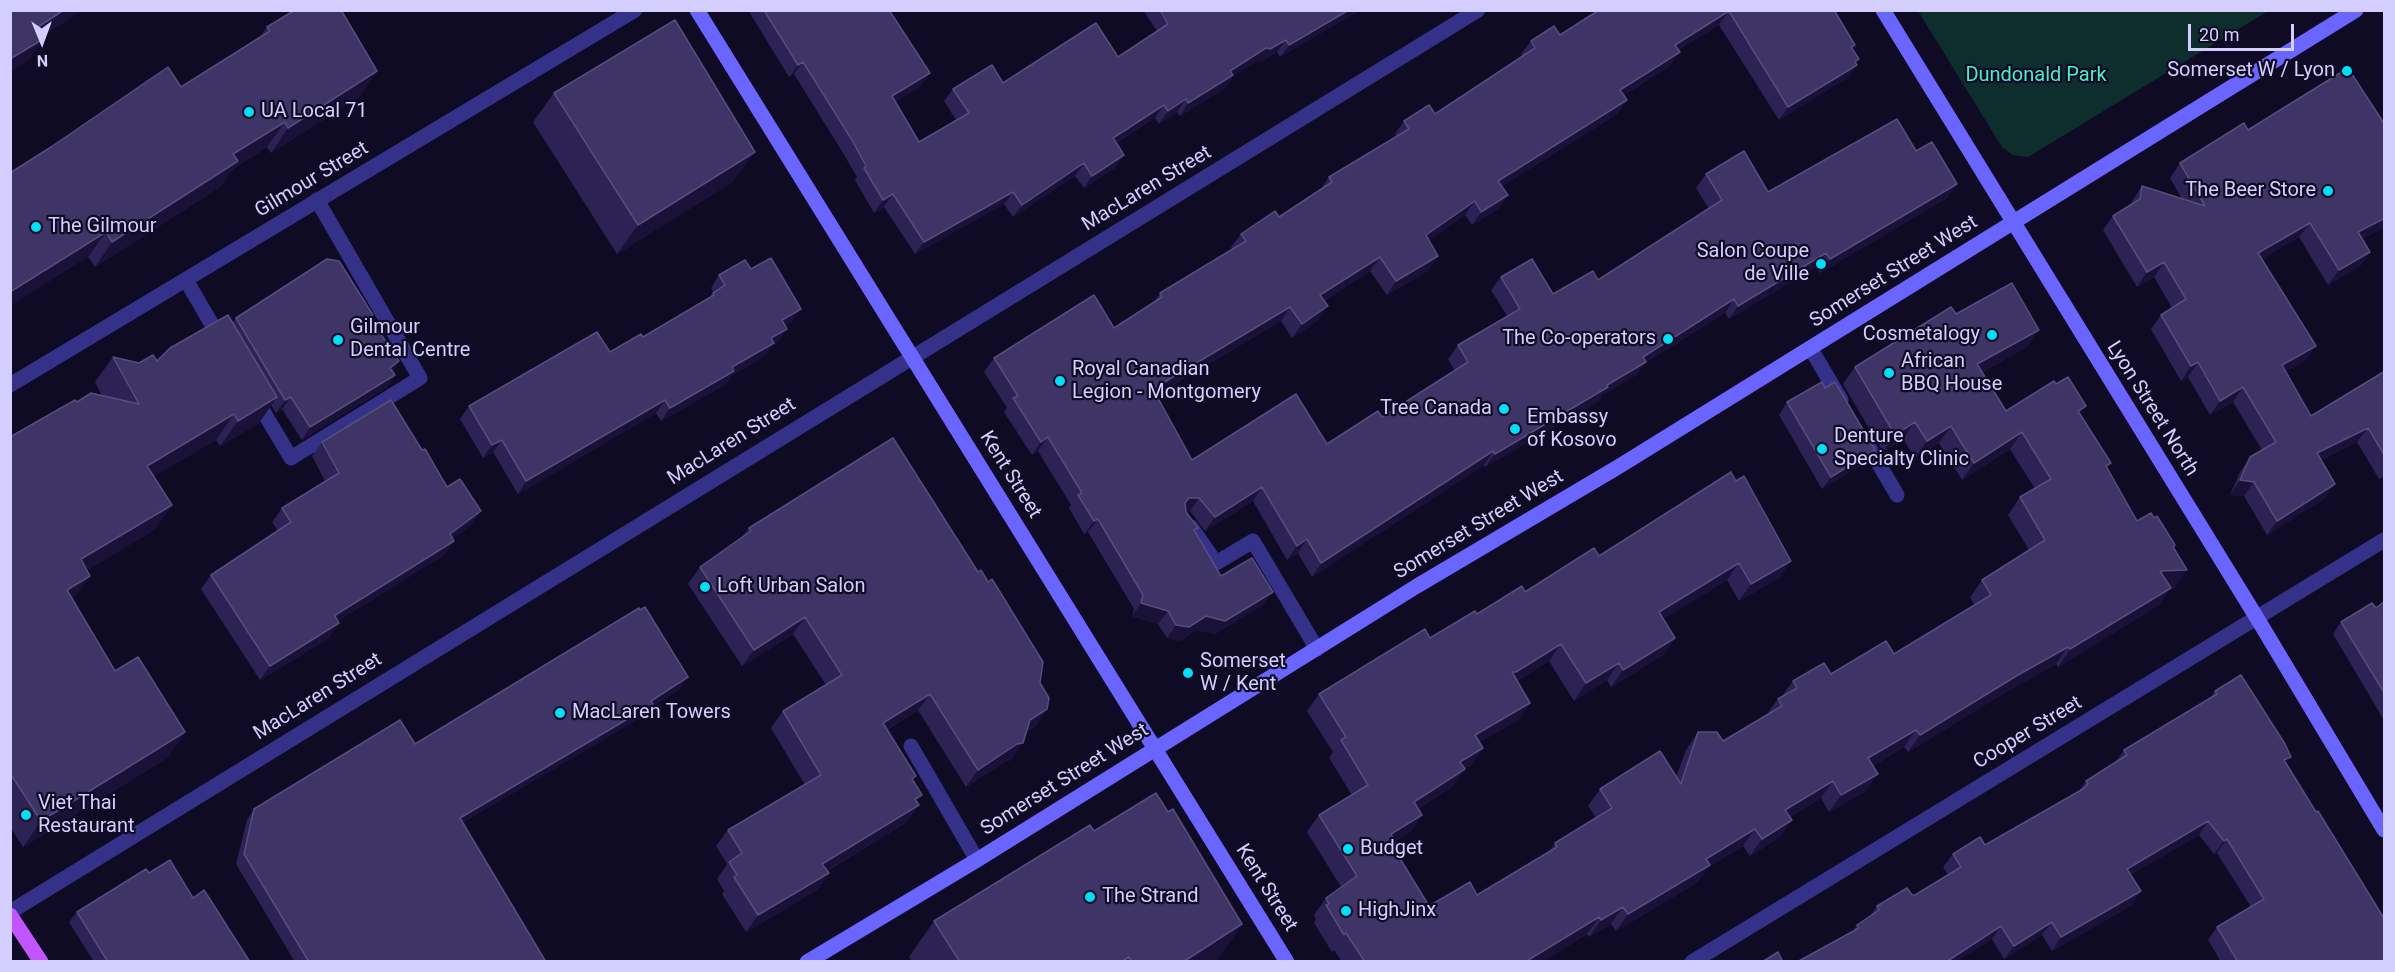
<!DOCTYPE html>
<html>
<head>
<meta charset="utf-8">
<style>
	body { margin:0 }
	#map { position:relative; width:2395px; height:972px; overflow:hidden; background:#100b24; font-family:Roboto,sans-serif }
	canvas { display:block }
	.frame { position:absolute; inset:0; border:12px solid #d4ceff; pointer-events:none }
	.north { position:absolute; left:12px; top:12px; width:60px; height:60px; -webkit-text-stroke:4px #100b24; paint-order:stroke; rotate:179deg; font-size:16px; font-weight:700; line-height:24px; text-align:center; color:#d4ceff }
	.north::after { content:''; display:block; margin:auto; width:21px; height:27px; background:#d4ceff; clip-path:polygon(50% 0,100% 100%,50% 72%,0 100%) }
	.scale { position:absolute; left:2188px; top:24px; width:106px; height:27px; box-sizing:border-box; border:3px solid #d4ceff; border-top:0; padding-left:8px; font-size:18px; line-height:21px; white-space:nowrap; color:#d4ceff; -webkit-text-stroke:4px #100b24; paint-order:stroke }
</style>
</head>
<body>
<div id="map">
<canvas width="2395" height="972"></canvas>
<div class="frame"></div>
<div class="north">N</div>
<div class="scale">20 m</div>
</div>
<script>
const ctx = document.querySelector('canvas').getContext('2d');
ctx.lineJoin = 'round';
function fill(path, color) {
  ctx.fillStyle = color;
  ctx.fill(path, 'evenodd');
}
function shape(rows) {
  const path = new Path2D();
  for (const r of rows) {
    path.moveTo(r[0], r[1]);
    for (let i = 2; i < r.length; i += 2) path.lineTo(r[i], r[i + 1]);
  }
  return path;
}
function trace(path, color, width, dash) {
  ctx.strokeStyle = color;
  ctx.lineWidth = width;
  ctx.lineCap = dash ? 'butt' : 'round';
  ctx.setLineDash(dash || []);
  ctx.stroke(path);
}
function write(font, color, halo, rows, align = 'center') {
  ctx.font = font + ' Roboto,sans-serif';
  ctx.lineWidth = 4.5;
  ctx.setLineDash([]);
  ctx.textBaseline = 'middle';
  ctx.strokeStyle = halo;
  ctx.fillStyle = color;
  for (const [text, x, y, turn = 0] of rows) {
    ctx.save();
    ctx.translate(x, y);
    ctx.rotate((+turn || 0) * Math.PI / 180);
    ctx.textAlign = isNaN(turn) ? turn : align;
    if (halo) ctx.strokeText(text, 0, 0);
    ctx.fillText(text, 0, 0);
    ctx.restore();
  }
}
fill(shape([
	[1918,11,2268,11,2028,157,2013,155,2002,147]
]), '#0e2e2d');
trace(shape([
	[186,280,222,342],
	[1811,349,1841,400],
	[254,396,291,458,420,378,317,200],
	[1863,437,1897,495]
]), '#353188', 15);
trace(shape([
	[10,385,635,10],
	[1191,527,1216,563,1253,541,1317,649],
	[911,746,977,860],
	[10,912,1478,10],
	[1692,962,2384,540]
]), '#353188', 15);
trace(shape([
	[697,10,1287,962],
	[1883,10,2257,618,2384,830],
	[807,962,977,860,1417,586,1618,467,2356,10]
]), '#6a65ff', 15);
trace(shape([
	[10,915,41,962]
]), '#c155ff', 15);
fill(shape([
	[748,10,892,10,891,12,921,86,895,102,919,142,956,120,944,101,953,89,1003,83,1118,57,1157,31,1143,10,1360,10,1280,57,1277,52,1261,62,1257,61,1233,76,1225,88,1180,116,1177,112,1159,124,1155,118,1116,143,1124,155,1115,168,1084,188,1075,176,1013,217,1004,204,915,254,884,207,874,213,855,180,857,177,843,153,794,74,789,77],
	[1599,10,1834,10,1855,45,1852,49,1859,59,1856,63,1857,65,1847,78,1779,120,1719,25,1678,50,1670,66,1624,95,1627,100,1617,114,1502,186,1508,195,1498,209,1472,225,1465,215,1429,240,1429,270,1387,295,1370,271,1324,301,1328,306,1318,320,1292,338,1281,321,1156,395,1192,460,1327,444,1382,417,1455,371,1448,359,1458,345,1507,316,1491,290,1501,277,1553,294,1598,280,1709,209,1696,188,1706,174,1768,192,1916,151,1947,198,1820,273,1816,267,1729,319,1725,313,1645,363,1636,375,1602,395,1599,401,1485,467,1484,465,1312,577,1298,553,1287,560,1253,501,1205,531,1190,511,1186,512,1198,528,1195,532,1221,576,1263,605,1215,634,1196,630,1180,641,1167,638,1158,624,1132,616,1134,609,1088,532,1084,534,1069,508,1071,505,1038,451,1032,455,1004,412,1007,408,984,372,994,358,1114,328,1154,302,1160,293,1232,249,1231,247,1241,234,1279,217,1320,190,1329,177,1396,136,1395,134,1404,121,1435,114,1522,56,1521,54,1531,41,1560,35],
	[267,27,377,71,360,96,271,153,267,147,233,169,220,187,95,267,88,257,181,87,260,37],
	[554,93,734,181,617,254,533,122],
	[2248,130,2385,227,2362,239,2370,252,2360,266,2328,285,2299,237,2262,259,2306,360,2286,371,2311,416,2385,371,2385,476,2379,479,2357,442,2321,460,2335,484,2325,498,2267,535,2244,496,2230,495,2240,472,2250,457,2262,450,2233,402,2210,415,2188,377,2181,381,2151,329,2161,315,2172,308,2154,277,2137,287,2103,230,2113,216,2131,204,2132,201,2142,186,2182,199,2170,178,2180,163],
	[751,269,793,321,785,326,778,342,773,345,765,356,732,375,726,384,661,421,656,413,518,494,493,452,483,458,460,419,469,406,610,352,643,337,709,298,713,292,711,288,719,275],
	[1956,314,2027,347,1982,372,2006,411,2056,384,2080,414,2107,468,2137,521,2154,518,2173,548,2175,588,2170,588,2159,605,2058,667,2056,664,2006,692,1908,752,1904,747,1873,766,1866,791,1829,812,1821,798,1790,817,1792,820,1780,837,1750,856,1743,846,1708,867,1698,882,1616,931,1611,924,1589,937,1587,934,1542,962,1342,962,1334,950,1332,952,1314,923,1316,919,1314,915,1326,898,1341,887,1307,832,1319,815,1352,795,1329,758,1333,752,1307,711,1319,694,1477,614,1599,556,1736,481,1791,561,1779,578,1739,601,1727,580,1663,619,1675,638,1663,655,1611,687,1607,680,1574,701,1549,661,1517,681,1530,703,1518,720,1480,742,1483,748,1471,765,1464,769,1453,786,1418,809,1422,815,1410,832,1395,841,1400,850,1397,854,1429,906,1477,895,1549,852,1555,843,1596,818,1588,806,1600,789,1676,777,1686,750,1698,732,1723,741,1767,714,1778,699,1781,697,1793,681,1831,674,1894,654,1975,605,1970,598,1982,580,2029,550,2008,515,2020,497,2035,489,2010,449,1962,480,1939,443,1915,458,1903,439,1883,452,1843,384,1855,367],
	[236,318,371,318,399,361,392,372,395,375,386,388,302,440,282,409,276,413,271,405,259,423,220,446,216,440,154,476,172,505,154,530,87,570,73,600,115,671,185,732,167,758,23,847,10,827,10,437,77,402,102,396,95,382,113,357,139,363,157,361,233,322],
	[1787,402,1866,462,1822,489,1779,415],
	[322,442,422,450,471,525,453,539,454,541,444,555,338,621,329,638,260,680,201,589,211,575,278,531,272,522,282,508,325,481,312,456],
	[749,528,1040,683,1036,726,1026,732,1011,760,1006,761,966,787,918,710,887,730,913,780,917,802,907,822,827,871,829,873,817,890,746,932,722,894,724,891,717,879,727,864,716,846,728,830,805,785,771,728,783,711,826,685,793,634,742,666,688,584,700,567,742,537],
	[2385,601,2385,722,2333,634,2341,622,2376,608],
	[681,688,650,708,645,715,462,823,546,962,295,962,236,864,247,820,254,809,415,744],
	[2215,691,2286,763,2385,962,2221,962,2208,940,2217,927,2251,907,2217,853,2214,854,2199,835,2130,875,2132,905,2052,951,2042,935,2004,959,1992,939,1956,962,1797,962,1852,932,1857,925,1870,916,1877,906,1912,895,1915,895,1948,875,1943,867,1953,854,1985,845,2079,791,2086,781,2115,763,2124,750,2210,698],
	[1168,812,1242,924,1216,962,912,962,909,957,934,921,1094,831],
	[149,873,193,898,250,962,94,962,69,922,77,912]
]), '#2d2254');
fill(shape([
	[64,10,83,10,23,49,38,27],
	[1349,10,1360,10,1280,57,1289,45],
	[1729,11,1719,25,1665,58,1675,45],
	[45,38,29,60,10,72,10,59],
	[1286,40,1277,52,1261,62,1257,61,1233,76,1225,88,1180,116,1188,103,1230,71,1266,48],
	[1680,52,1670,66,1611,103,1620,90],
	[1859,59,1853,67,1857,65,1847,78,1779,120,1788,107],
	[803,62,794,74,789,77,798,65],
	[377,71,360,96,271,153,288,128],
	[930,73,921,86,884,109,892,96],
	[1186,99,1177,112,1159,124,1168,111],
	[1627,100,1617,114,1489,194,1498,181],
	[1164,105,1155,118,1104,150,1113,138],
	[285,122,267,147,233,169,220,187,95,267,112,242,233,154],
	[755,152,734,181,617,254,638,225],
	[1124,155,1115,168,1084,188,1092,176],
	[1084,163,1075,176,1013,217,1022,205],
	[1957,184,1947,198,1820,273,1830,259],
	[1013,192,1004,204,915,254,924,242],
	[893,194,884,207,874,213,883,200],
	[1508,195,1498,209,1472,225,1481,212],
	[1475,201,1465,215,1416,249,1426,235],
	[2385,218,2385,227,2348,246,2358,232],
	[2310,223,2299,237,2248,267,2258,253],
	[106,232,88,257,10,306,10,292],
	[2370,252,2360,266,2328,285,2339,270],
	[1826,253,1816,267,1729,319,1738,306],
	[1438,256,1429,270,1387,295,1396,281],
	[1380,257,1370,271,1311,309,1320,295],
	[2164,262,2154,277,2137,287,2147,272],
	[1734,299,1725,313,1645,363,1636,375,1602,395,1599,401,1485,467,1495,454,1607,385,1643,357],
	[1328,306,1318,320,1292,338,1302,324],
	[1290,307,1281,321,1143,402,1153,389],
	[801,309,793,321,773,332,782,320],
	[787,329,778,342,773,345,765,356,732,375,726,384,661,421,670,408,732,367,771,338],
	[2039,330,2027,347,1965,381,1977,364],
	[2316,346,2306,360,2272,379,2282,365],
	[399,361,390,374,390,368],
	[2198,362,2188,377,2181,381,2191,366],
	[395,375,386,388,302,440,310,427],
	[2243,387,2233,402,2210,415,2220,401],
	[277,397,259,423,220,446,238,421],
	[291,397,282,409,276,413,285,400],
	[665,400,656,413,518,494,526,481],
	[2086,406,2074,423,2078,411],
	[234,414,216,440,129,491,147,466],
	[1915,422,1903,439,1883,452,1895,435],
	[1951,426,1939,443,1915,458,1927,441],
	[2368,428,2357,442,2307,467,2317,453],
	[2022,432,2010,449,1962,480,1974,463],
	[1048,437,1038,451,1032,455,1041,442],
	[502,440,493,452,483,458,492,445],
	[1875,450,1866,462,1822,489,1831,477],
	[1493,451,1484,465,1312,577,1321,563],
	[2240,480,2254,482,2244,496,2230,495],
	[2335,484,2325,498,2267,535,2277,521],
	[1262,487,1253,501,1205,531,1215,517],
	[1189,498,1199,498,1190,511,1180,512],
	[172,505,154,530,63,585,81,559],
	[481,511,471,525,440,549,450,534],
	[1098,519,1088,532,1084,534,1094,521],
	[1307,539,1298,553,1287,560,1297,546],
	[454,541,444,555,327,628,337,614],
	[1791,561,1779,578,1739,601,1751,584],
	[1739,563,1727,580,1647,629,1659,612],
	[2187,570,2175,588,2148,588,2160,571],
	[90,576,72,601,67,590],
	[2171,588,2159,605,2058,667,2070,649],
	[1273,592,1263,605,1215,634,1196,630,1180,641,1167,638,1176,625,1206,616],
	[1141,603,1168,611,1158,624,1132,616],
	[805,617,793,634,742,666,754,650],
	[339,623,329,638,260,680,270,666],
	[1675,638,1663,655,1611,687,1623,670],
	[1561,644,1549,661,1504,689,1512,672],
	[2068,647,2056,664,2006,692,1908,752,1920,735,2018,675],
	[1619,663,1607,680,1574,701,1586,683],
	[688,677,681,688,650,708,645,715,452,829,460,818],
	[930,694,918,710,872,739,883,723],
	[1530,703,1518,720,1463,752,1475,735],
	[1047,709,1036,726,1018,737,1030,720],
	[1916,730,1904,747,1856,776,1868,758],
	[185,732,167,758,23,847,41,821],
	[1023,743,1011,760,1006,761,966,787,978,770,1017,744],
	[1483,748,1471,765,1464,769,1453,786,1402,819,1414,802,1460,762],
	[1878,774,1866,791,1829,812,1841,795],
	[1833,781,1821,798,1773,827,1785,810],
	[922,795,912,809,919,805,907,822,811,880,822,864],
	[1422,815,1410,832,1379,851,1391,834],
	[1792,820,1780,837,1750,856,1762,839],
	[2208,821,2199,835,2118,882,2127,869],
	[1755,829,1743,846,1708,867,1698,882,1616,931,1628,914,1706,859],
	[2227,839,2217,853,2214,854,2224,841],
	[829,873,817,890,746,932,758,915],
	[2141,891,2132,905,2052,951,2061,937],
	[1623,907,1611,924,1589,937,1601,920],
	[1599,917,1587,934,1542,962,1525,962],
	[2052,922,2042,935,2004,959,2014,946],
	[1242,924,1216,962,1183,962],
	[2001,926,1992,939,1956,962,1945,962]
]), '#1a1139');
const building = shape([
	[10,10,64,10,38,27,45,38,10,59,10,10],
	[295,10,341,10,377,71,288,128,285,122,233,154,238,161,112,242,106,232,10,292,10,173,51,147,168,67,181,87,270,31,267,27,295,10],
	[764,10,889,10,930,73,892,96,919,142,969,113,953,89,992,65,1003,83,1096,23,1118,57,1168,24,1160,10,1349,10,1289,45,1286,40,1270,49,1266,48,1230,71,1233,75,1188,103,1186,99,1168,111,1164,105,1113,138,1124,155,1092,176,1084,163,1022,205,1013,192,924,242,893,194,883,200,864,168,866,166,852,140,803,62,798,65,764,10],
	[1599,10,1834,10,1855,45,1851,47,1859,59,1855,62,1857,65,1788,107,1729,11,1675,45,1680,52,1620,90,1627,100,1498,181,1508,195,1481,212,1475,201,1426,235,1438,256,1396,281,1380,257,1320,295,1328,306,1302,324,1290,307,1153,389,1192,460,1296,394,1327,444,1378,411,1382,417,1468,362,1458,345,1520,309,1501,277,1532,259,1553,294,1593,271,1598,280,1722,200,1706,174,1744,151,1768,192,1897,119,1916,151,1932,142,1957,184,1830,259,1826,253,1738,306,1734,299,1643,357,1646,362,1607,385,1608,387,1495,454,1493,451,1321,563,1307,539,1297,546,1262,487,1215,517,1199,498,1189,498,1185,503,1186,512,1198,528,1194,530,1221,576,1252,558,1273,592,1225,621,1206,616,1189,627,1176,625,1168,611,1141,603,1143,595,1098,519,1094,521,1078,495,1082,493,1048,437,1041,442,1013,398,1018,396,994,358,1094,295,1114,328,1162,297,1160,293,1246,241,1241,234,1275,211,1279,217,1332,182,1329,177,1409,129,1404,121,1429,105,1435,114,1535,48,1531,41,1554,26,1560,35,1599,10],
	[675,20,755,152,638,225,554,93,675,20],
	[2348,68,2385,125,2385,218,2358,232,2370,252,2339,270,2310,223,2258,253,2316,346,2282,365,2311,416,2385,371,2385,456,2368,428,2317,453,2335,484,2277,521,2254,482,2240,480,2250,457,2276,442,2243,387,2220,401,2198,362,2191,366,2161,315,2186,299,2164,262,2147,272,2113,216,2140,199,2142,186,2205,206,2180,163,2244,123,2248,130,2348,68],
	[771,258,801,309,782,320,787,329,771,338,774,343,732,367,734,371,670,408,665,400,526,481,502,440,492,445,469,406,597,332,610,352,641,334,643,337,714,295,713,293,725,285,719,275,745,260,751,269,771,258],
	[327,259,339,261,373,315,370,318,399,361,390,368,395,375,310,427,291,397,285,400,236,318,327,259],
	[2012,283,2039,330,1977,364,2006,411,2054,381,2056,384,2068,377,2086,406,2078,411,2111,463,2106,466,2137,521,2151,513,2154,518,2157,516,2175,545,2173,547,2187,570,2160,571,2171,588,2070,649,2068,647,2018,675,1920,735,1916,730,1868,758,1878,774,1841,795,1833,781,1785,810,1792,820,1762,839,1755,829,1706,859,1710,865,1628,914,1623,907,1601,920,1599,917,1525,962,1365,962,1346,933,1344,935,1326,905,1329,904,1326,898,1357,876,1319,815,1368,785,1341,740,1346,737,1319,694,1425,629,1430,638,1475,611,1477,614,1522,586,1525,592,1594,548,1599,556,1731,472,1736,481,1744,476,1791,561,1751,584,1739,563,1659,612,1675,638,1623,670,1619,663,1586,683,1561,644,1516,672,1512,672,1530,703,1475,735,1483,748,1460,762,1465,769,1414,802,1422,815,1391,834,1400,850,1396,852,1429,906,1470,882,1477,895,1557,847,1555,843,1612,808,1600,789,1660,751,1681,784,1698,732,1717,732,1723,741,1782,706,1778,699,1797,688,1793,681,1824,663,1831,674,1886,641,1894,654,1991,595,1982,580,2045,540,2020,497,2051,479,2022,432,1974,463,1951,426,1927,441,1915,422,1895,435,1855,367,1951,307,1956,314,2012,283],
	[228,315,277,397,238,421,234,414,147,466,172,505,81,559,90,576,67,590,115,671,138,657,185,732,41,821,10,773,10,437,75,400,77,402,91,393,139,404,113,357,139,363,153,355,157,361,170,348,228,315],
	[1822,382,1825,388,1835,382,1875,450,1831,477,1787,402,1822,382],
	[391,400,422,450,425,449,447,487,460,479,481,511,450,534,454,541,337,614,335,616,339,623,270,666,211,575,291,522,282,508,339,473,322,442,391,400],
	[893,438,978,572,981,570,988,582,992,579,1043,662,1040,683,1049,698,1047,709,1030,720,1023,743,1017,744,978,770,930,694,883,723,916,776,912,779,922,795,915,799,919,805,822,864,829,873,758,915,734,877,737,875,729,862,742,853,728,830,821,775,783,711,842,675,805,617,754,650,700,567,751,531,749,528,893,438],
	[2385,601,2385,694,2341,622,2372,603,2376,608,2385,601],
	[645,607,688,677,651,701,653,704,460,818,546,962,309,962,244,854,254,809,400,720,415,744,639,608,640,610,645,607],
	[2241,675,2285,744,2291,757,2284,760,2316,812,2318,811,2385,920,2385,962,2238,962,2217,927,2264,899,2227,839,2224,841,2208,821,2127,869,2141,891,2061,937,2052,922,2014,946,2001,926,1946,962,1797,962,1859,928,1857,925,1879,910,1877,906,1907,888,1912,895,1915,895,1961,867,1953,854,1980,837,1985,845,2083,789,2088,784,2086,781,2127,755,2124,750,2217,694,2215,691,2241,675],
	[1156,793,1168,812,1173,809,1242,924,1183,962,1132,962,1129,957,1121,962,960,962,934,921,1090,825,1094,831,1156,793],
	[170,860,193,898,204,890,250,962,108,962,77,912,146,869,149,873,170,860],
	[1778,952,1783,962,1762,962,1778,952]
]);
fill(building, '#3f3466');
trace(building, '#564c7e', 1.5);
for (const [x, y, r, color] of [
	[2347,71,6,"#00def9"],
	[249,112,6,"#00def9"],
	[2328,191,6,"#00def9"],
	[36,227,6,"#00def9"],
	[1821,264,6,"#00def9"],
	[1992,335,6,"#00def9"],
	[1668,339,6,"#00def9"],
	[338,340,6,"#00def9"],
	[1889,373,6,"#00def9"],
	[1060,381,6,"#00def9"],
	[1504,409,6,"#00def9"],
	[1515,429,6,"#00def9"],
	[1822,449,6,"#00def9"],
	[705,587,6,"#00def9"],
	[1188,673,6,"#00def9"],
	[560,713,6,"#00def9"],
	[26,815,6,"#00def9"],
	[1348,849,6,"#00def9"],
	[1090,897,6,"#00def9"],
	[1346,911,6,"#00def9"]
]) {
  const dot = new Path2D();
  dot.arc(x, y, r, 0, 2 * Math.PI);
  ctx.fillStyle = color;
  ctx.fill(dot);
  trace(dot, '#100b24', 2);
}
write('20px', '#d4ceff', '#100b24', [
	["Somerset W / Lyon",2335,71,"right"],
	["UA Local 71",261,112],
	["The Beer Store",2316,191,"right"],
	["The Gilmour",48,227],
	["Salon Coupe",1809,252,"right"],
	["de Ville",1809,275,"right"],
	["Gilmour",350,328],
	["Dental Centre",350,351],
	["Cosmetalogy",1980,335,"right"],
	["The Co-operators",1656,339,"right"],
	["African",1901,362],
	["BBQ House",1901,385],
	["Royal Canadian",1072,370],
	["Legion - Montgomery",1072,393],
	["Tree Canada",1492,409,"right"],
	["Embassy",1527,418],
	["of Kosovo",1527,441],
	["Denture",1834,437],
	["Specialty Clinic",1834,460],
	["Loft Urban Salon",717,587],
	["Somerset",1200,662],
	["W / Kent",1200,685],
	["MacLaren Towers",572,713],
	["Viet Thai",38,804],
	["Restaurant",38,827],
	["Budget",1360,849],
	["The Strand",1102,897],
	["HighJinx",1358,911]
], 'left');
write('20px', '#4decc6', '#100b24', [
	["Dundonald Park",2036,76]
]);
write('20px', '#d4ceff', '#100b24', [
	["Gilmour Street",312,180,-31],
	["MacLaren Street",1147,189,-31],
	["Somerset Street West",1894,272,-32],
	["Lyon Street North",2152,409,58],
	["MacLaren Street",732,442,-32],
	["Kent Street",1010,475,58],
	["Somerset Street West",1479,525,-31],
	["MacLaren Street",318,697,-32],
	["Cooper Street",2028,733,-31],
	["Somerset Street West",1065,780,-32],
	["Kent Street",1266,888,58]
]);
</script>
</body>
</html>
